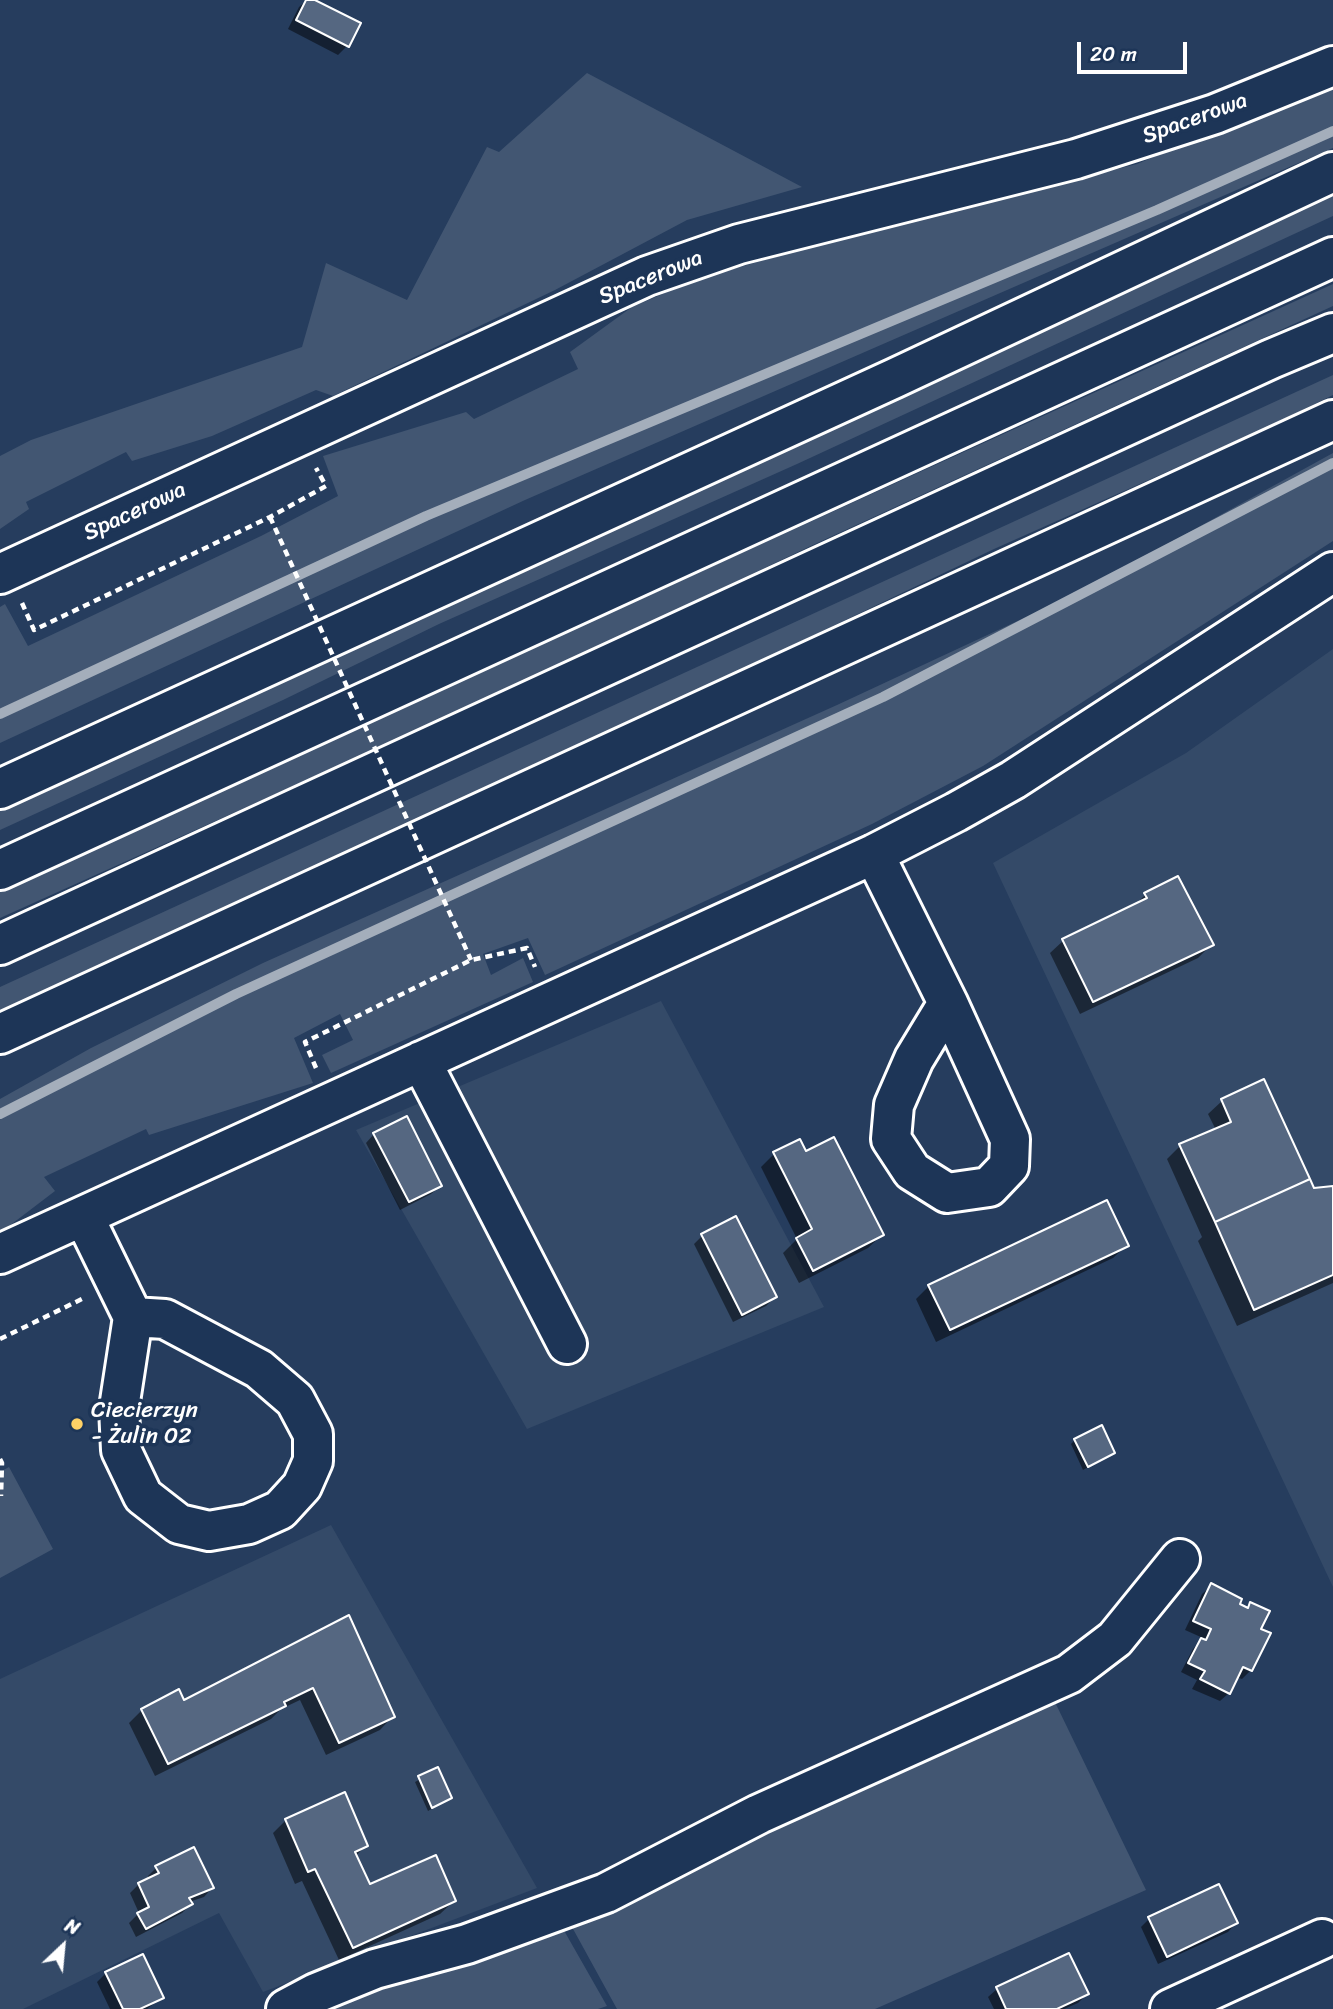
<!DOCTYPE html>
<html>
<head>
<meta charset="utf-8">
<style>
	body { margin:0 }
	#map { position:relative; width:1333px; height:2009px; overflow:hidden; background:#263d5e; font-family:Sriracha,sans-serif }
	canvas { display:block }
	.north { position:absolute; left:28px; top:1911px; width:70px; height:70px; -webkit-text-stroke:5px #1d3557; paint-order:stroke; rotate:26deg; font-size:19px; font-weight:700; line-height:28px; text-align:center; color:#fff }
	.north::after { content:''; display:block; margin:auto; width:24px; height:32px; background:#fff; clip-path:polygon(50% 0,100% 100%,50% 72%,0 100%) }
	.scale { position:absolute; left:1077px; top:42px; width:110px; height:32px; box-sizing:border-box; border:4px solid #fff; border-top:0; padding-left:9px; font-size:21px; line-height:24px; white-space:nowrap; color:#fff; -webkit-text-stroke:5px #1d3557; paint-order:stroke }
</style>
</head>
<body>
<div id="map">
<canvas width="1333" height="2009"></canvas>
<div class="north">N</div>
<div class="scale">20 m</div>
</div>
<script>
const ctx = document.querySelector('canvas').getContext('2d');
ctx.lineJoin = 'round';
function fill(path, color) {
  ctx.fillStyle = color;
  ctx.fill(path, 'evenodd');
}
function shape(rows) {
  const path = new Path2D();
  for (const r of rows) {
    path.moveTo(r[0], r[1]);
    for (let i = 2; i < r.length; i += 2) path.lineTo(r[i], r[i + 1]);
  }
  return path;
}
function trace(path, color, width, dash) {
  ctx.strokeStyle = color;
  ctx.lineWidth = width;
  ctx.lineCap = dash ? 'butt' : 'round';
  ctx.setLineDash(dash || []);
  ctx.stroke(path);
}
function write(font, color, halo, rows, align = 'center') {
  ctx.font = font + ' Sriracha,sans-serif';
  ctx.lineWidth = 7;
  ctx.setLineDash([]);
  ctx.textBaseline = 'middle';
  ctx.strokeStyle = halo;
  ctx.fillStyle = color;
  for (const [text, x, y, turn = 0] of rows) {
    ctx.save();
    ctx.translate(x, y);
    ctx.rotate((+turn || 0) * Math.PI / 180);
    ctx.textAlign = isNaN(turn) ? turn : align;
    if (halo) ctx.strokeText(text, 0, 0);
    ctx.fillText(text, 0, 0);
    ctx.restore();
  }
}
fill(shape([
	[1333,649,1333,1587,993,863,1186,753],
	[661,1001,824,1307,527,1429,356,1130],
	[331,1525,537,1888,263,1992,219,1913,23,2009,0,2009,0,1679]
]), '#344a68');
fill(shape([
	[587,73,802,187,687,220,555,290,333,396,316,390,212,436,132,461,126,452,26,502,29,509,0,529,0,456,31,440,302,347,326,263,407,300,487,147,499,152],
	[1333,81,1333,148,525,500,0,743,0,607,5,604,28,646,261,536,338,496,323,456,466,412,474,419,578,369,570,352,632,307,698,279,845,237,1137,164],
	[1333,193,1333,216,797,464,439,624,283,700,0,830,0,809,727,469],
	[1333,284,1333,306,815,544,522,683,0,918,0,883,445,688],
	[1333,375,1333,395,1272,425,994,549,634,721,0,1012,0,987],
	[1333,453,1333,541,983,766,872,824,545,975,528,938,483,954,491,975,523,958,533,982,331,1073,322,1055,353,1040,340,1014,294,1038,313,1083,149,1135,146,1129,44,1177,55,1191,0,1233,0,1099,91,1048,263,963,837,705,1084,590],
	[9,1467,53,1549,0,1578,0,1472],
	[1052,1696,1146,1890,875,2009,617,2009,567,1918],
	[562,1927,607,2006,598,2009,317,2009,357,1990]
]), '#425672');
fill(shape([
	[307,0,311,0,347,46,338,55,288,29,299,7],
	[1145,895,1212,944,1198,958,1080,1014,1050,953,1064,940,1134,906],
	[1263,1081,1313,1190,1333,1187,1333,1283,1237,1326,1198,1241,1202,1237,1167,1159,1180,1146,1216,1130,1208,1114,1222,1101],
	[374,1134,440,1186,431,1194,400,1210,366,1143],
	[774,1154,805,1154,882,1235,868,1248,799,1283,783,1253,797,1239,761,1167],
	[703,1235,775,1297,766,1306,733,1322,694,1244],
	[1127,1245,1113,1258,936,1342,916,1299,929,1286],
	[1075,1440,1113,1453,1083,1470,1071,1444],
	[1211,1586,1246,1609,1250,1604,1251,1670,1242,1679,1236,1677,1229,1693,1220,1701,1192,1689,1197,1680,1181,1672,1193,1649,1203,1638,1185,1630,1202,1594],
	[348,1617,393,1716,380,1730,326,1755,300,1700,281,1709,271,1719,155,1776,129,1723,142,1710,184,1703],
	[437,1770,450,1798,428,1811,415,1782],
	[286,1820,366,1845,355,1857,369,1887,454,1901,440,1914,339,1960,302,1881,295,1884,273,1833],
	[156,1868,212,1888,204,1897,189,1902,191,1904,182,1913,136,1937,129,1923,139,1913,130,1893,139,1884,149,1879,148,1876],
	[1149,1919,1236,1923,1228,1932,1158,1964,1141,1927],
	[1068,1956,1087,1994,1078,2003,1064,2009,994,2009,988,1997,997,1989],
	[106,1973,162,1997,147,2009,110,2009,97,1982]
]), '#0007');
trace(shape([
	[0,714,426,516,1157,210,1333,131],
	[0,1114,236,994,883,697,1333,463]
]), '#a4aebb', 10);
const building = shape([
	[306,0,315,0,361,23,349,47,296,20,306,0],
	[1178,876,1214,945,1093,1002,1062,939,1147,898,1144,893,1178,876],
	[1264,1079,1310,1179,1215,1222,1179,1144,1231,1122,1221,1099,1264,1079],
	[407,1116,442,1186,409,1202,373,1133,407,1116],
	[834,1137,884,1235,813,1271,796,1238,812,1229,773,1152,800,1139,806,1151,834,1137],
	[1310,1179,1314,1188,1333,1186,1333,1275,1254,1310,1215,1222,1310,1179],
	[1107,1200,1129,1246,950,1330,928,1285,1107,1200],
	[736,1216,777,1297,742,1315,701,1234,736,1216],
	[1102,1425,1115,1453,1088,1467,1074,1439,1102,1425],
	[1211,1583,1242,1599,1240,1604,1248,1608,1250,1602,1270,1611,1261,1629,1271,1633,1252,1671,1243,1667,1230,1694,1200,1679,1205,1671,1188,1663,1201,1638,1206,1640,1211,1629,1193,1621,1211,1583],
	[349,1615,395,1717,339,1743,313,1688,284,1702,286,1706,168,1764,141,1709,179,1689,184,1700,349,1615],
	[438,1767,452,1798,432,1808,418,1776,438,1767],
	[345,1792,368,1846,355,1852,370,1884,436,1855,456,1901,353,1948,315,1869,308,1872,285,1819,345,1792],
	[194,1847,214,1888,189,1898,193,1904,146,1929,137,1913,149,1907,138,1883,159,1873,155,1866,194,1847],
	[1219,1884,1238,1923,1167,1957,1148,1917,1219,1884],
	[1069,1953,1089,1994,1057,2009,1006,2009,996,1987,1069,1953],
	[143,1954,164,1998,140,2009,123,2009,105,1972,143,1954]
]);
fill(building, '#556781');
trace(building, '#fff', 2);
const minor = shape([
	[0,574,647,276,739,244,1076,159,1215,114,1333,66],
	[874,854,948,1003,914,1059,894,1105,891,1139,912,1171,947,1193,989,1187,1009,1166,1010,1139,948,1003],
	[421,1061,567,1344],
	[84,1217,133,1317,119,1408,121,1450,143,1496,179,1524,209,1531,249,1524,280,1510,302,1486,313,1461,313,1434,295,1400,259,1369,165,1319,133,1317],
	[0,1254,874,854,956,812,1013,780,1333,572],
	[286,2009,316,1993,375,1969,467,1944,606,1893,759,1814,1069,1674,1115,1639,1180,1559],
	[1170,2009,1322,1939]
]);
const major = shape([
	[0,870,1333,257],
	[0,945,1271,359,1333,333]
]);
const highway = shape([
	[0,789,895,378,1333,172],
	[0,1034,1333,420]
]);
trace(minor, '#fff', 44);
trace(major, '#fff', 44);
trace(highway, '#fff', 44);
trace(shape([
	[22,603,34,630,270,517,326,486,316,468],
	[316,1068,305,1042,471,960,527,948,535,967],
	[0,1339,84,1298],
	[0,1459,2,1463,1,1496]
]), '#fff', 4.5, [7, 5]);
trace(minor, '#1d3557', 38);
trace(major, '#1d3557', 38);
trace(highway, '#1d3557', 38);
trace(shape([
	[270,517,471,960]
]), '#fff', 4.5, [7, 5]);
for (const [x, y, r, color] of [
	[77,1424,7,"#ffd166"]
]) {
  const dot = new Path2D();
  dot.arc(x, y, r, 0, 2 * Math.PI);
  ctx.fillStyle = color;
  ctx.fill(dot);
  trace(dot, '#1d3557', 2.5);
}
write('23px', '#fff', '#1d3557', [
	["Spacerowa",1195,119,-20],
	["Spacerowa",651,278,-22],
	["Spacerowa",135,512,-25]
]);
write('23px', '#fff', '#1d3557', [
	["Ciecierzyn",91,1411],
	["- Żulin 02",91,1437]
], 'left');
</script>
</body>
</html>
